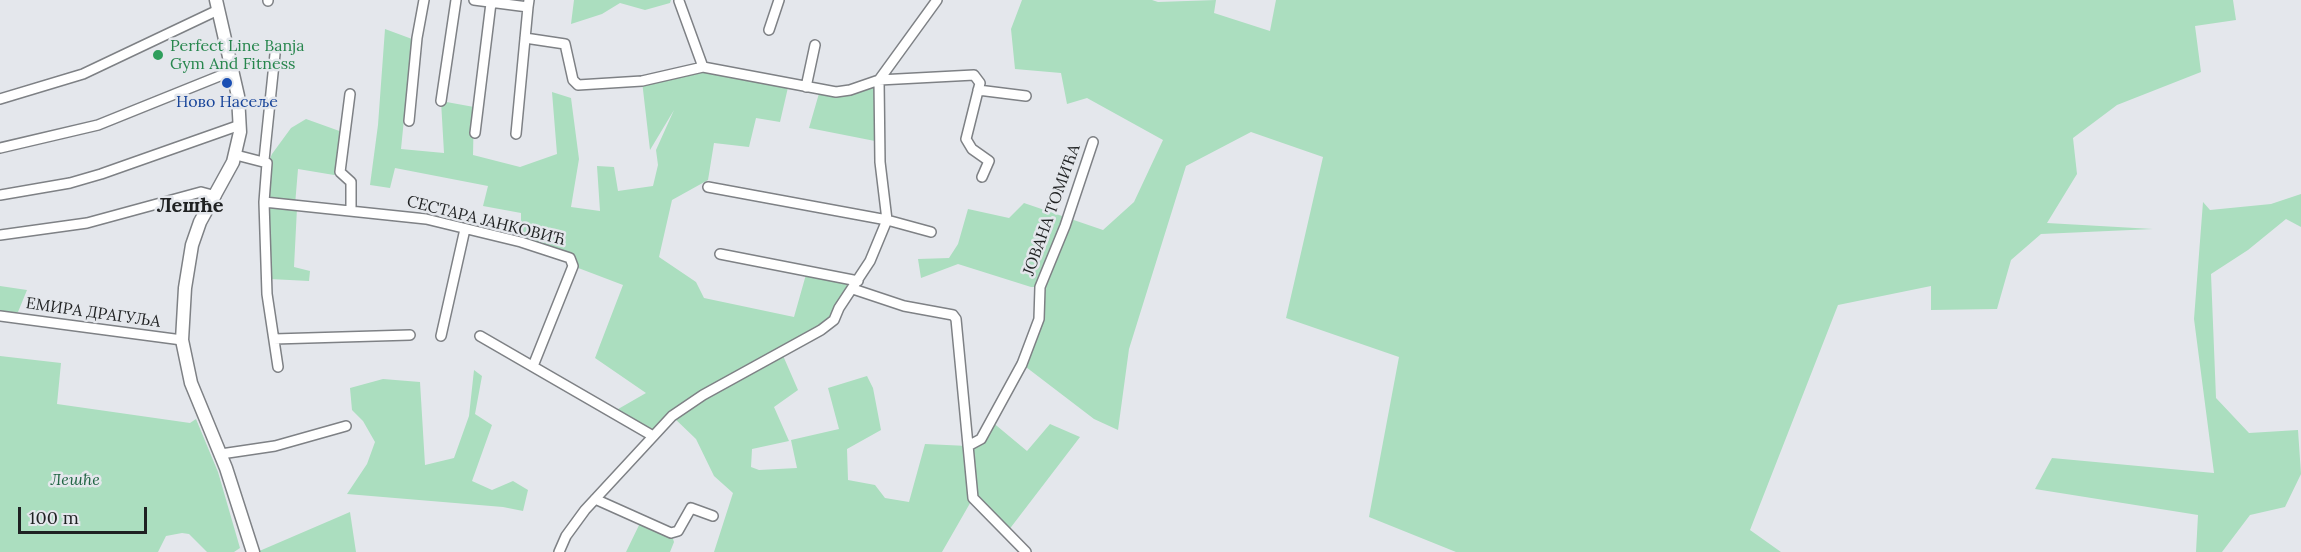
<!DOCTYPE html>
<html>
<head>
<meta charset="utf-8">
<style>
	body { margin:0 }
	#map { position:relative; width:2301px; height:552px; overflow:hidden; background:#e4e7ec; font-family:Lora,serif }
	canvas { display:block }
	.scale { position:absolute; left:18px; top:507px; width:129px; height:27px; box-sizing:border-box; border:3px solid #1f2122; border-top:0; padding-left:8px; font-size:18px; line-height:21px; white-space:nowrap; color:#1f2122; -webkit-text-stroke:4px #e4e7ec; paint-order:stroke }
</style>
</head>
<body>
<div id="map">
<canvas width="2301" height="552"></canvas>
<div class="scale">100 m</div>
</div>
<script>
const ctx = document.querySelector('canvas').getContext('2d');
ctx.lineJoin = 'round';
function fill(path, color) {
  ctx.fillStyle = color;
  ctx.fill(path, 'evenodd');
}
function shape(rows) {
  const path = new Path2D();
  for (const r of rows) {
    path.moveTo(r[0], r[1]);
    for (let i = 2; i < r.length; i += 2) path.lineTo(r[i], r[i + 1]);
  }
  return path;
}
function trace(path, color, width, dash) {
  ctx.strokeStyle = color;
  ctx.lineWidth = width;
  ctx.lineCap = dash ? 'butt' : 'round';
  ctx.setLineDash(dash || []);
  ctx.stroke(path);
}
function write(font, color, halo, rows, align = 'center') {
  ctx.font = font + ' Lora,serif';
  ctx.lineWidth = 5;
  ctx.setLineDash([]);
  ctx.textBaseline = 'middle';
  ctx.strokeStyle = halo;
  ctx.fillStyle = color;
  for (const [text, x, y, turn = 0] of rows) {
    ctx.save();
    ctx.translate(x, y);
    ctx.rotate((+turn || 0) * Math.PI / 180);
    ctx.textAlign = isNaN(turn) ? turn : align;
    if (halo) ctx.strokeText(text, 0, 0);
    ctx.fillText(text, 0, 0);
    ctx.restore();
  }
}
fill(shape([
	[574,0,671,0,670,3,645,10,620,3,602,14,571,24],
	[1022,0,1152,0,1158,2,1216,0,1214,13,1270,31,1276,0,2233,0,2236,20,2195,26,2201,72,2117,105,2073,138,2077,174,2047,223,2153,229,2041,234,2011,260,1997,309,1931,310,1931,286,1838,305,1750,530,1781,552,1456,552,1369,517,1399,357,1286,318,1323,157,1251,132,1186,166,1129,349,1118,430,1094,419,1022,364,1039,319,1039,287,1031,287,958,264,921,278,918,259,949,258,958,244,968,209,1009,218,1024,203,1103,230,1134,202,1163,140,1087,98,1067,104,1061,73,1015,69,1011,29],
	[385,29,412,39,401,149,444,153,441,101,474,107,473,155,520,167,557,154,552,92,571,98,579,159,571,207,600,211,597,166,614,167,618,191,653,186,658,165,656,150,674,110,650,150,642,81,692,68,789,83,780,122,756,118,749,147,714,143,708,180,672,200,659,257,696,282,704,298,794,317,807,271,858,281,834,320,781,351,798,390,774,407,789,441,752,449,751,467,759,470,797,468,791,440,839,429,828,388,867,376,873,388,881,430,847,449,848,480,875,485,885,498,909,502,925,444,968,446,977,443,991,421,1027,451,1050,424,1080,437,1005,535,973,498,942,552,714,552,733,493,714,476,696,439,672,416,653,436,613,412,646,393,595,358,623,285,573,266,573,264,521,242,521,213,483,206,488,186,395,168,390,188,370,185,378,125],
	[879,80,880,142,809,128,820,90,836,92],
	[306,119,345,133,340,172,334,175,298,169,295,205,264,202,267,166,272,154,291,128],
	[2301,194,2301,227,2286,219,2248,250,2211,274,2216,398,2249,433,2298,430,2301,474,2285,507,2250,515,2222,552,2196,552,2198,515,2035,489,2052,458,2214,473,2194,319,2203,202,2210,210,2271,204],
	[269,206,297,208,294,267,310,271,309,281,270,279],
	[0,286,27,290,18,312,0,313],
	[0,356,61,363,57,404,190,423,196,419,218,472,240,548,234,552,207,552,189,534,182,533,166,536,158,552,0,552],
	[474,370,482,376,475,414,492,425,472,481,492,490,513,481,528,490,523,511,503,507,347,494,367,464,375,442,363,421,352,410,350,388,383,379,420,382,425,465,454,458,469,416],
	[350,512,356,552,257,552],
	[642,519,671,533,674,542,670,552,626,552]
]), '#abdebf');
const street = shape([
	[474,0,528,7,529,0],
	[268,1,268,0],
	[679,1,703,67],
	[769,30,779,0],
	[525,38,565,44,573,80,578,85,642,81,703,67,836,92,850,90,879,80,974,75,980,83,966,139,972,149,989,161,982,177],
	[806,87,815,45],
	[978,90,1026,96],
	[350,94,340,172,351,182,351,209],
	[0,99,83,74,218,10],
	[441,101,456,0],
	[409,121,417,38,424,0],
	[475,133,491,3],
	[516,134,528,7],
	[0,148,98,125,232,71],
	[236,155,267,163,264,202,267,294,278,367],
	[264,160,275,54],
	[708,187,887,220,931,232],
	[0,195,70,183,101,174,240,125],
	[264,202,426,219,521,242,570,258,573,266,533,366],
	[0,235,87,223,201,192,216,196],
	[720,254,858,281],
	[853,289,904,306,953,315,956,319,973,498,1026,552],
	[0,316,182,340],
	[441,336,465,229],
	[480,336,653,436],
	[274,339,410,335],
	[968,446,981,439,1022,364,1039,319,1040,287,1065,226,1093,142],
	[221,454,275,446,346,426],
	[595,499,671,533,678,531,691,508,713,516],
	[559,552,566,536,585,510,672,416,703,395,821,330,834,320,839,308,870,261,887,220,880,162,879,80,937,0]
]);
const secondary = shape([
	[216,0,238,96,240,132,233,162,200,222,192,245,185,288,182,340,191,383,226,468,253,552]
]);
trace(street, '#7e8185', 12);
trace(secondary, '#7e8185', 15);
trace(street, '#fff', 9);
trace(secondary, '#fff', 12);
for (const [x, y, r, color] of [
	[158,55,6,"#2e9e5b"],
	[227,83,6,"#1a4fb4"]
]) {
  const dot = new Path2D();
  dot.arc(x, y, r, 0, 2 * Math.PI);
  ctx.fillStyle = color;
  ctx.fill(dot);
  trace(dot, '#e4e7ec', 2);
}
write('16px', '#27864d', '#e4e7ec', [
	["Perfect Line Banja",170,46],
	["Gym And Fitness",170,64]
], 'left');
write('16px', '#164399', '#e4e7ec', [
	["Ново Насеље",227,102]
]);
write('16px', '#1f2122', '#e4e7ec', [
	["ЈОВАНА ТОМИЋА",1052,210,-70],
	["СЕСТАРА ЈАНКОВИЋ",486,221,14],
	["ЕМИРА ДРАГУЉА",93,313,8]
]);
write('italic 16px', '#216544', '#e4e7ec', [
	["Лешће",75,480]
]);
write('bold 20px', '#1f2122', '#e4e7ec', [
	["Лешће",190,206]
]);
</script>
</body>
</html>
